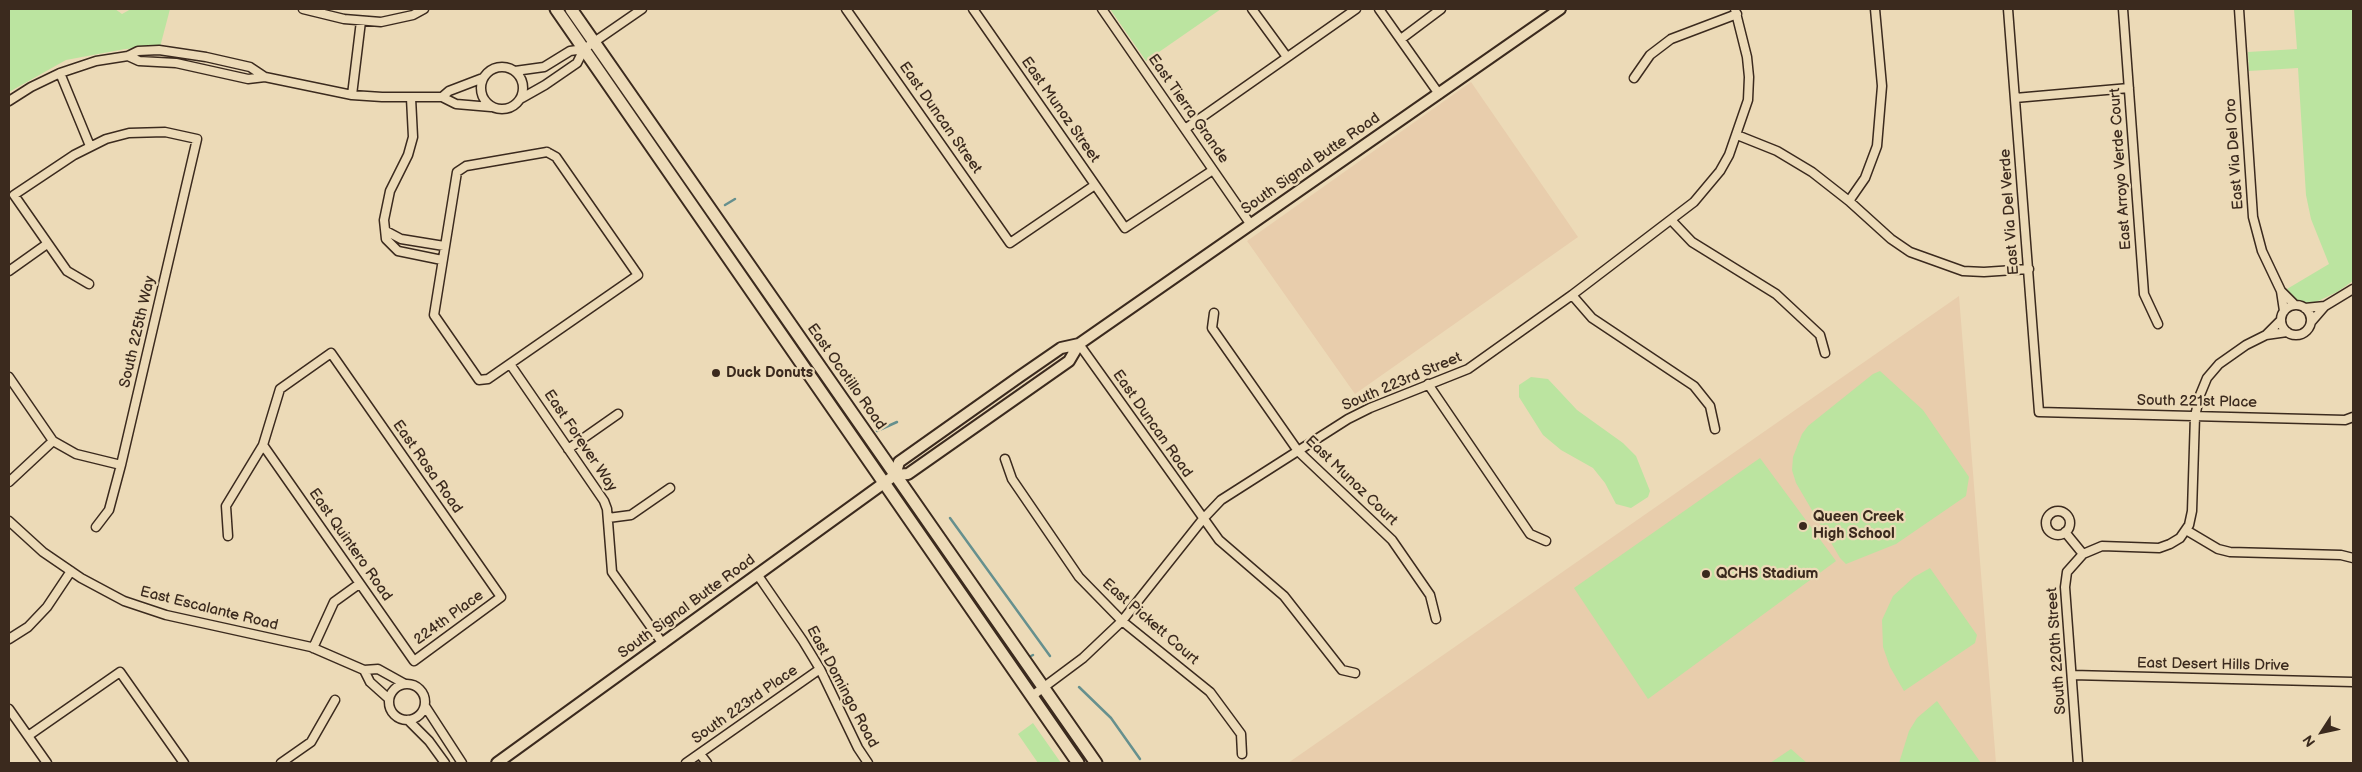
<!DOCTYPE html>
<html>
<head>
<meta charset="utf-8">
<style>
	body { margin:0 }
	#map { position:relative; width:2362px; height:772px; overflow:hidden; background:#ecdab7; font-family:"Balsamiq Sans",sans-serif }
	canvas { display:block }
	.frame { position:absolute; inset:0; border:10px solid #3b2a1e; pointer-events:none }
	.north { position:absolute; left:2297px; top:707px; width:50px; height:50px; -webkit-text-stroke:4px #ecdab7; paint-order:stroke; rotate:235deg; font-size:14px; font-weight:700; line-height:20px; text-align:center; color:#3b2a1e }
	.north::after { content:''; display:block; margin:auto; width:18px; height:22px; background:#3b2a1e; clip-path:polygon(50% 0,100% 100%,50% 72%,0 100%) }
</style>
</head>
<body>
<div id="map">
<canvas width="2362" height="772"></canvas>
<div class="frame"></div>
<div class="north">N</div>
</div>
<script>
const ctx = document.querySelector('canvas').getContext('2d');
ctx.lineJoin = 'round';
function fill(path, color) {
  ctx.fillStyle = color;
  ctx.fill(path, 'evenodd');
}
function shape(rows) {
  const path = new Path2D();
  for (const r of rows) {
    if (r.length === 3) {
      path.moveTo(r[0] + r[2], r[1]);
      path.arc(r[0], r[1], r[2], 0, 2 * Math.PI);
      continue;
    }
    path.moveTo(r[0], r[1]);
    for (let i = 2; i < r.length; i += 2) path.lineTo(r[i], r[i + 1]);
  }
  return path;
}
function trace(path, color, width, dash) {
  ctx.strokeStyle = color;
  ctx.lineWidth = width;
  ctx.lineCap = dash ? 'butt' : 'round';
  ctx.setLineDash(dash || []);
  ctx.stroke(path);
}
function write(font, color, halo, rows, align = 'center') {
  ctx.font = font + ' "Balsamiq Sans",sans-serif';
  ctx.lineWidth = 4.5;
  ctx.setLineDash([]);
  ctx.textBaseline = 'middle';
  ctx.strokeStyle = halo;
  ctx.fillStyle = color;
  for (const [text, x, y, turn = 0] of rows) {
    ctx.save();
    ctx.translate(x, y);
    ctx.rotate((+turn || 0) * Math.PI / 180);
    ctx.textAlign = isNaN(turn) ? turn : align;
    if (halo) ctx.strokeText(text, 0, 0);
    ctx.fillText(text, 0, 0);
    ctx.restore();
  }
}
fill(shape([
	[1471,82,1578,237,1355,394,1247,241],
	[1959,296,1996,763,1288,763]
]), '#e8cdac');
fill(shape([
	[9,9,115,9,122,14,131,9,170,9,160,47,125,49,66,60,9,92],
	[1110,9,1221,9,1146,61],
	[2294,9,2353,9,2353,281,2337,292,2316,302,2308,303,2299,302,2287,289,2329,264,2311,219,2306,195,2298,68,2249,71,2248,52,2297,49],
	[1880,371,1923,410,1969,477,1966,496,1896,544,1846,564,1840,558,1796,483,1792,470,1793,457,1802,434,1808,426,1873,374],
	[1531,377,1548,379,1577,410,1623,443,1636,456,1650,491,1648,497,1631,508,1616,504,1605,483,1593,468,1561,450,1543,435,1519,397,1519,385],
	[1760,458,1836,561,1648,699,1574,588],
	[1930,568,1977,635,1975,643,1904,691,1890,667,1883,647,1882,620,1893,596,1914,577],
	[1937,701,1981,763,1899,763,1909,731,1917,718],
	[1033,723,1061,763,1038,763,1018,734],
	[1791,749,1807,763,1770,763]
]), '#bbe4a0');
trace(shape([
	[725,205,735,199],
	[877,431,897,422],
	[950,518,1050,656],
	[1031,656,1033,655],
	[1079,687,1111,718,1140,759]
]), '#66908e', 2.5);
const minor = shape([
	[303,9,344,19,381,22,413,15,424,9],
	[846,9,1010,243,1095,185],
	[973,9,1125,228,1213,170],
	[1102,9,1251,225],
	[1252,9,1287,57],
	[1379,9,1439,94],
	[2008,9,2039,412,2345,420,2353,417],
	[2123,9,2144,294,2158,324],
	[2239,9,2253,217,2262,251,2281,291,2284,311],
	[1401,39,1441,9],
	[128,56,139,61,176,63,248,79,265,77,352,95,382,97,442,97,456,104,491,107],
	[502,88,21],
	[515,71,544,67,570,51,584,49,642,9],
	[60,73,90,146],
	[1634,78,1650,55,1671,39,1737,14],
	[352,95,361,21],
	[442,97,449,91,483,78],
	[411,98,413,137,408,155,390,191,384,220,386,239,398,251,442,260],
	[522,98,545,85,577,63,584,49],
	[2015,98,2129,88],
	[9,101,31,87,60,73,96,61,128,56,138,51,159,50,206,57,250,67,265,77],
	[1185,129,1356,9],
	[1737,135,1777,151,1812,172,1849,201,1891,239,1910,252,1963,271,1984,272,2029,269],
	[547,152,556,157,638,275,488,379,479,380,434,315,457,172,466,166,547,152],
	[1849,201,1865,178,1877,146,1882,86,1875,9],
	[1672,221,1692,242,1776,294,1820,335,1825,353],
	[386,231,401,239,444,246],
	[9,271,47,244],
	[89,284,67,271,14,195,74,155,106,139,129,133,165,132,197,139,121,465,109,510,96,527],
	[2281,291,2295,305],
	[1572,295,1592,318,1694,386,1710,406,1715,429],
	[2296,320,15],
	[2305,308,2325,306],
	[1214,313,1212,328,1298,451,1392,540,1430,595,1436,619],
	[2312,321,2325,306,2353,289],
	[2266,335,2281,320],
	[1079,344,1219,540,1284,596,1342,670,1355,673],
	[510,364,604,501,607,509,612,572,663,644],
	[9,377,53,441,76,454,121,465],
	[1428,384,1530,534,1546,541],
	[568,449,618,414],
	[1005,459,1012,479,1079,577,1122,621,1210,692,1241,734,1242,754],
	[9,482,53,441],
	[2058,523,12],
	[608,518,631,515,670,488],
	[9,521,43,552,81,578,124,601,166,615,311,647,364,670,378,669,405,684],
	[2186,530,2218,549,2230,552,2341,555,2353,558],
	[2065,532,2083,554],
	[228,536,226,506,263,445,280,389,331,353,501,597,414,661,263,445],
	[757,574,803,641,820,669,858,748,868,763],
	[9,639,28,627,47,607,71,571],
	[313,648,334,602,359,584],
	[364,670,370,682,389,699],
	[2072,675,2353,682],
	[407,702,18],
	[1032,696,1083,658,1122,621,1203,519,1221,500,1348,419,1370,408,1468,369,1572,295,1694,202,1720,171,1729,155,1748,100,1749,77,1747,57,1735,9],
	[425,706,462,763],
	[9,709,47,763],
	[408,720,429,741,445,763],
	[28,736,120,672,184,763],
	[700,754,707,763],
	[281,763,311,742,335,700],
	[686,763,820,669],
	[2078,763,2065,587,2067,572,2083,554,2102,546,2159,548,2170,544,2180,538,2189,525,2192,511,2195,416,2200,395,2207,378,2219,364,2246,345,2266,335,2287,332]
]);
const tertiary = shape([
	[895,475,899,462,1019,377,1061,348,1079,344,1560,9],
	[497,763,895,475,908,474,1069,361,1079,344]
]);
const secondary = shape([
	[556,9,1078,763],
	[571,9,1096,763]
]);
trace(minor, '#3b2a1e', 11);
trace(tertiary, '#3b2a1e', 14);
trace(secondary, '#3b2a1e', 15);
trace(minor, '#ecdab7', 8);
trace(tertiary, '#ecdab7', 10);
trace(secondary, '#ecdab7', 11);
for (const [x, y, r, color] of [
	[716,373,5,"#3b2a1e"],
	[1803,526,5,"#3b2a1e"],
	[1706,574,5,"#3b2a1e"]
]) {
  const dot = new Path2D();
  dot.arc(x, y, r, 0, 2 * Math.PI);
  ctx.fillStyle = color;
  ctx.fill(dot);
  trace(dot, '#ecdab7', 2);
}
write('15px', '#3b2a1e', '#ecdab7', [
	["East Tierra Grande",1188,109,55],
	["East Munoz Street",1060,110,55],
	["East Duncan Street",940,118,55],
	["East Via Del Oro",2235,154,-94],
	["South Signal Butte Road",1311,164,-35],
	["East Arroyo Verde Court",2121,169,-94],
	["East Via Del Verde",2010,212,-94],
	["South 225th Way",138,332,-77],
	["East Ocotillo Road",846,377,55],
	["South 223rd Street",1402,382,-23],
	["South 221st Place",2197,402,1],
	["East Duncan Road",1152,424,55],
	["East Forever Way",580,441,56],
	["East Rosa Road",427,467,55],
	["East Munoz Court",1351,481,44],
	["East Quintero Road",350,545,55],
	["South Signal Butte Road",687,607,-36],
	["East Escalante Road",209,609,14],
	["224th Place",449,618,-36],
	["East Pickett Court",1150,622,41],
	["South 220th Street",2057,651,-94],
	["East Desert Hills Drive",2213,665,1],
	["East Domingo Road",842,687,62],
	["South 223rd Place",745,705,-35]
]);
write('bold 15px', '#3b2a1e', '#ecdab7', [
	["Duck Donuts",726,373],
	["Queen Creek",1813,517],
	["High School",1813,534],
	["QCHS Stadium",1716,574]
], 'left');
</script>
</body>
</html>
